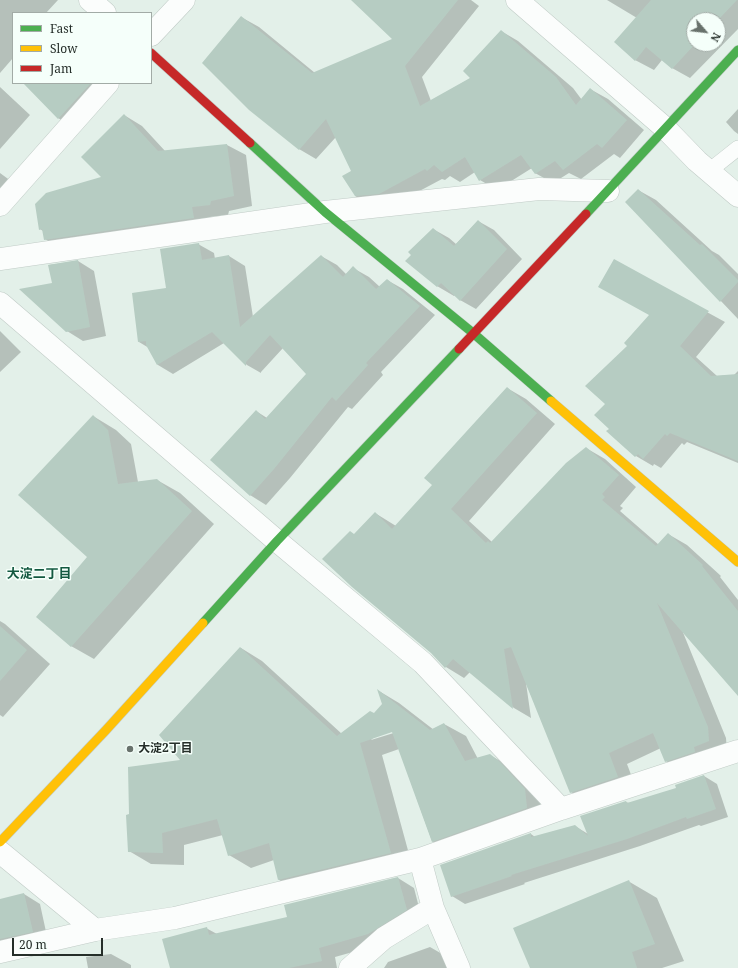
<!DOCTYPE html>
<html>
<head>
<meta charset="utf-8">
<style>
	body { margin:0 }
	#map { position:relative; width:738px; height:968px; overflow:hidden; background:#e3f0e9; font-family:"Noto Serif",serif }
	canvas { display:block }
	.legend { position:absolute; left:12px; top:12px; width:140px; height:72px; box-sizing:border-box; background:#f5fffa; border:1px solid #a2aba6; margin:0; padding:5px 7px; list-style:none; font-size:12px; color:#252e29 }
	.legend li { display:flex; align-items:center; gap:8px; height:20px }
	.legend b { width:20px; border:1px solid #a2aba6 }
	.north { position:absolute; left:686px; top:12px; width:40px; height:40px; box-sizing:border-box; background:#f5fffa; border:1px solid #a2aba6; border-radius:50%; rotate:118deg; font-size:11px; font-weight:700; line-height:16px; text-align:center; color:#252e29 }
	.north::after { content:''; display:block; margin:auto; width:14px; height:18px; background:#68726c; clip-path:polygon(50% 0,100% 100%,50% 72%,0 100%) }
	.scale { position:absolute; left:12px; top:938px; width:91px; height:18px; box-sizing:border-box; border:2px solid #252e29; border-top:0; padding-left:5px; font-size:12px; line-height:14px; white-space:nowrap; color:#252e29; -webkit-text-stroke:3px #f5fffa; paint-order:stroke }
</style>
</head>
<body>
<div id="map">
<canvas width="738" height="968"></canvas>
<ul class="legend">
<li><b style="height:5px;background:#4caf50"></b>Fast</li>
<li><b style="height:5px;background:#ffc107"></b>Slow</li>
<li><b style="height:5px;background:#c62828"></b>Jam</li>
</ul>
<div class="north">N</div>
<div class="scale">20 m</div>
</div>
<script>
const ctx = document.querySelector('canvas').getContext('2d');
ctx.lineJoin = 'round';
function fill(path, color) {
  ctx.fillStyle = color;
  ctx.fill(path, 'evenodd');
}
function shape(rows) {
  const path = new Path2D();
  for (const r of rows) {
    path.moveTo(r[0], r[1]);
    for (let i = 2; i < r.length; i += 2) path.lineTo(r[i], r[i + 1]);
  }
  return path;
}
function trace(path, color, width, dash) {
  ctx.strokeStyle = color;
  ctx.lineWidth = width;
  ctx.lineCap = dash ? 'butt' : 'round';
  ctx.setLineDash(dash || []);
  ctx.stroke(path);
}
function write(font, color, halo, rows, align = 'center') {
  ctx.font = font + ' "Noto Serif","Noto Sans JP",serif';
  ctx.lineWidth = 3;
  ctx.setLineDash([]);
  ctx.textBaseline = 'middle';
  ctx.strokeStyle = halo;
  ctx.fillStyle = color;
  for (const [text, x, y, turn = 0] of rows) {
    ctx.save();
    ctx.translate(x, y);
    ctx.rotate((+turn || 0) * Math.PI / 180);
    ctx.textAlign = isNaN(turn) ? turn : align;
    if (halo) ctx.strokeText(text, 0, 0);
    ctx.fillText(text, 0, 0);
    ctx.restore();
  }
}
fill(shape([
	[0,0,58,0,46,13,13,13,13,58,0,73],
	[366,0,471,0,479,6,422,77,431,101,471,78,501,31,518,41,573,88,582,100,590,89,608,99,644,130,620,158,614,154,581,179,569,173,553,183,535,173,532,168,497,190,480,180,475,172,460,182,450,176,445,180,442,179,397,203,373,206,355,196,353,172,336,137,316,159,299,149,241,17,259,27,315,73,394,39],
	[607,0,738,0,738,29,690,78,672,68,662,60,654,70,635,60,637,18],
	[694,20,718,20,718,44,694,44],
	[34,83,107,83,77,129,58,118],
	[0,87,30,115,0,149],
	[738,109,738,134,734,131,726,122],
	[124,115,142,126,166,152,227,145,246,155,252,206,229,211,228,215,210,217,212,229,63,250,45,239,43,231,40,229,103,178],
	[0,173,19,187,0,211],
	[638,190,656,200,712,251,719,255,738,274,738,319,627,202],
	[478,221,494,230,522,259,476,309,460,300,455,295,454,296,437,286,433,229,449,238,456,244],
	[198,244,214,253,215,259,229,256,245,266,253,317,321,256,337,265,346,274,353,268,369,277,380,287,387,280,403,289,435,315,381,372,383,375,352,409,348,407,290,478,266,505,250,495,256,411,267,418,307,374,283,348,261,372,261,373,247,365,224,343,173,374,158,365,149,348,139,342,167,289],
	[78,261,94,271,106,336,83,341,67,331,53,284,49,265],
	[614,261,725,322,696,357,717,376,734,375,738,371,738,463,687,442,684,445,682,443,661,468,654,464,653,466,636,456,611,429,606,404,628,346,650,315],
	[0,331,21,352,0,372],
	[507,388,526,399,555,424,469,521,492,542,586,448,605,459,636,487,620,506,623,508,620,511,659,545,668,534,687,545,721,576,720,577,738,600,738,694,682,630,726,738,727,752,684,772,666,761,661,748,627,764,636,788,590,803,571,792,526,683,531,718,514,708,470,672,464,678,446,667,355,535,375,513,396,526,433,485],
	[93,416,116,430,131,444,138,482,157,480,180,493,214,524,94,659,71,646,88,557],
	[0,621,5,624,50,664,3,717,0,715],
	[241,648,262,661,342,734,375,714,383,704,379,691,399,703,434,730,444,724,466,736,478,759,490,755,512,768,546,802,454,853,432,841,399,749,382,755,412,865,301,892,279,880,274,860,251,868,229,855,223,835,184,845,184,865,151,864,129,851,130,815,182,761],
	[397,730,397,732,371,740,374,737],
	[704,776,717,784,728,817,701,826,699,825,640,846,524,883,525,884,465,904,452,896,531,834,535,837,575,826,588,834,626,802,629,803,677,789],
	[398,878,414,888,422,919,385,943,335,957,337,968,171,968,206,928,217,934,289,918],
	[628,881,657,898,684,961,662,968,531,968],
	[24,894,40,904,48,941,0,952,0,915],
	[430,947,449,958,453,968,384,968,388,962],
	[111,954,131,965,131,968,88,968,86,957]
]), '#0003');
fill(shape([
	[351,0,458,0,405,66,420,106,470,78,463,71,501,30,556,77,576,105,590,88,627,120,602,148,597,144,563,170,555,161,535,174,521,155,479,181,465,157,442,172,434,165,427,171,425,169,379,194,355,196,342,176,351,171,326,119,299,150,249,110,202,63,241,16,312,73,392,39],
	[651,0,737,0,718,20,694,20,695,44,672,69,646,47,635,61,614,42],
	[23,83,91,83,58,119],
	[124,114,158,151,227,144,234,196,211,201,210,205,192,207,194,218,44,240,42,229,39,230,35,204,46,193,101,177,81,157],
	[638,189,700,245,702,244,738,280,738,282,720,302,625,202],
	[478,220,507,249,460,301,441,283,437,287,405,261,411,255,408,252,433,228,454,246],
	[199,243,202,260,229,255,240,327,321,255,343,277,353,266,376,289,387,279,420,306,366,363,368,365,336,401,332,397,274,469,250,496,210,460,256,410,265,419,306,374,270,335,246,362,246,366,212,332,157,365,146,345,146,341,138,342,132,293,166,288,160,249],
	[614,259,709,311,680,346,711,376,738,374,738,461,670,433,667,436,665,434,643,459,638,454,635,457,606,431,609,429,594,415,605,404,585,386,627,346,624,343,649,315,598,287],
	[78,260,90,327,66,332,19,289,52,283,48,265],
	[507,387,537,413,451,509,486,543,488,541,490,543,566,463,586,447,619,475,602,494,605,497,602,500,656,546,668,533,703,565,702,566,738,611,738,696,657,603,708,727,709,741,694,747,695,752,665,762,653,733,609,753,618,777,570,793,511,647,504,649,513,709,453,659,445,668,431,653,352,587,322,559,350,531,354,534,375,512,392,529,432,485,424,478],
	[93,415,108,430,118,484,157,479,192,511,71,647,36,617,87,557,18,495],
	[0,626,27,650,0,681],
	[240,647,337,736,370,711,374,713,382,704,377,689,430,730,444,723,465,761,490,754,500,762,525,789,527,808,432,842,392,732,360,743,391,853,278,880,269,843,228,856,217,819,162,833,163,853,128,852,126,815,129,814,128,767,180,760,159,735],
	[704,775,716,809,687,819,686,817,627,839,511,875,512,876,451,897,440,865,531,833,531,837,575,825,588,836,580,816,626,801,627,803,676,788,675,785],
	[398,877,407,910,368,934,319,948,322,961,289,968,170,968,162,939,207,927,209,935,287,917,284,905],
	[629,880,655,944,632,952,637,968,530,968,513,928],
	[24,893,33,932,0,939,0,899]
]), '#b6ccc2');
const lane = shape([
	[709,171,738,148]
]);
const street = shape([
	[90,0,105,13],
	[517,0,665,128,697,161,738,196],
	[151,35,184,0],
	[0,205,108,83],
	[0,259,325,212,539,189,608,191],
	[0,303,277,541,423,663,561,809],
	[0,852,95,930],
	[420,859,433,908,459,968],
	[0,952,95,930,175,918,420,859,561,809,738,751],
	[350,968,384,938,433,908]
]);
const fast = shape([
	[250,143,325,212,473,333,551,401],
	[586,214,738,50],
	[203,623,277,541,459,349]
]);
const slow = shape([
	[551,401,738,562],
	[0,842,106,730,203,623]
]);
const jam = shape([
	[151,53,250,143],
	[459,349,586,214]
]);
trace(lane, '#c0cbc6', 16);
trace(street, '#c0cbc6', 23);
trace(fast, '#c0cbc6', 10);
trace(slow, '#c0cbc6', 10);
trace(jam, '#c0cbc6', 10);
trace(lane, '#fbfdfc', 15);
trace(street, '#fbfdfc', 22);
trace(fast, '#4caf50', 9);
trace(slow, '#ffc107', 9);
trace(jam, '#c62828', 9);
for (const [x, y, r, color] of [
	[130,749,4,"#68726c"]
]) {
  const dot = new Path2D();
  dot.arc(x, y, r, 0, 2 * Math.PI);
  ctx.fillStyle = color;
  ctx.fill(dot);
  trace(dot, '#f5fffa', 1.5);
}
write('bold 12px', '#252e29', '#f5fffa', [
	["大淀2丁目",138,749]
], 'left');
write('bold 13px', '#135940', '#f5fffa', [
	["大淀二丁目",39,574]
]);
</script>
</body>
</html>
